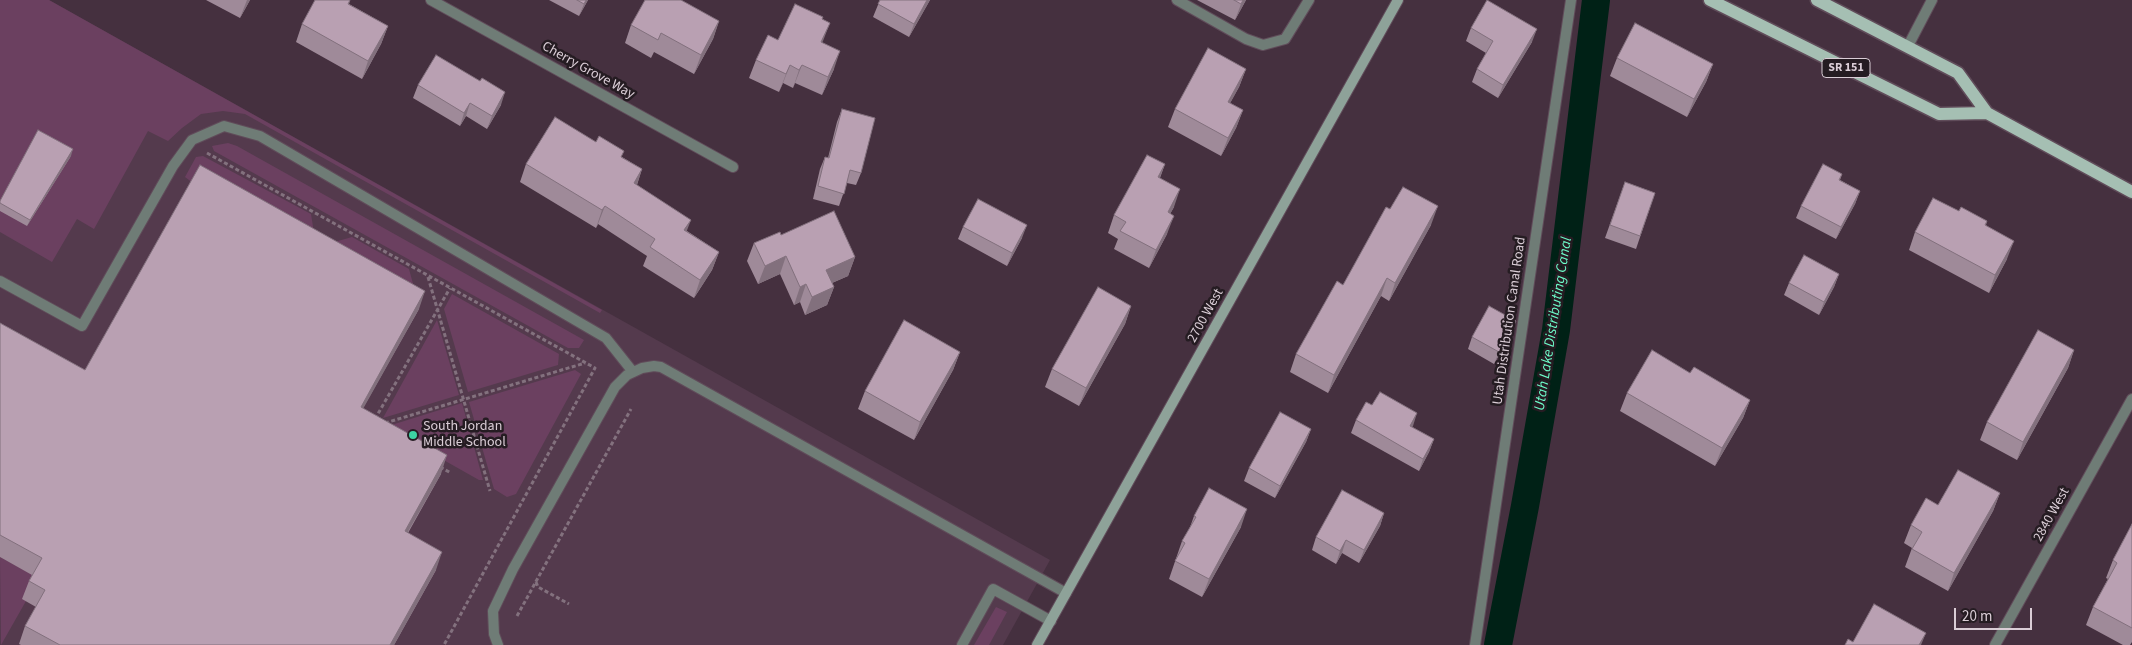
<!DOCTYPE html>
<html>
<head>
<meta charset="utf-8">
<style>
	body { margin:0 }
	#map { position:relative; width:2132px; height:645px; overflow:hidden; background:#45303f; font-family:"Source Sans 3",sans-serif }
	canvas { display:block }
	.scale { position:absolute; left:1954px; top:608px; width:78px; height:22px; box-sizing:border-box; border:2px solid #dacdd6; border-top:0; padding-left:6px; font-size:15px; line-height:18px; white-space:nowrap; color:#dacdd6; -webkit-text-stroke:4px #251c22; paint-order:stroke }
</style>
</head>
<body>
<div id="map">
<canvas width="2132" height="645"></canvas>
<div class="scale">20 m</div>
</div>
<script>
const ctx = document.querySelector('canvas').getContext('2d');
ctx.lineJoin = 'round';
function fill(path, color) {
  ctx.fillStyle = color;
  ctx.fill(path, 'evenodd');
}
function shape(rows) {
  const path = new Path2D();
  for (const r of rows) {
    path.moveTo(r[0], r[1]);
    for (let i = 2; i < r.length; i += 2) path.lineTo(r[i], r[i + 1]);
  }
  return path;
}
function trace(path, color, width, dash) {
  ctx.strokeStyle = color;
  ctx.lineWidth = width;
  ctx.lineCap = dash ? 'butt' : 'round';
  ctx.setLineDash(dash || []);
  ctx.stroke(path);
}
function write(font, color, halo, rows, align = 'center') {
  ctx.font = font + ' "Source Sans 3",sans-serif';
  ctx.lineWidth = 5;
  ctx.setLineDash([]);
  ctx.textBaseline = 'middle';
  ctx.strokeStyle = halo;
  ctx.fillStyle = color;
  for (const [text, x, y, turn = 0] of rows) {
    ctx.save();
    ctx.translate(x, y);
    ctx.rotate((+turn || 0) * Math.PI / 180);
    ctx.textAlign = isNaN(turn) ? turn : align;
    if (halo) ctx.strokeText(text, 0, 0);
    ctx.fillText(text, 0, 0);
    ctx.restore();
  }
}
fill(shape([
	[0,0,49,0,1050,560,1003,645,0,645]
]), '#543a4d');
fill(shape([
	[0,0,49,0,602,310,600,313,245,114,223,111,201,114,182,128,168,141,148,131,94,229,77,219,52,262,0,232],
	[228,143,237,146,584,340,579,348,568,348,214,151,212,146],
	[203,156,311,214,314,233,193,183,185,177,196,157],
	[352,237,409,269,415,291,331,243],
	[452,294,559,354,558,365,468,392,444,309],
	[437,320,459,395,383,418],
	[575,370,581,374,516,494,507,497,494,489,469,402],
	[462,403,483,480,479,480,385,427],
	[0,557,35,576,26,601,1,645],
	[996,607,1007,612,989,645,974,645]
]), '#6b4060');
trace(shape([
	[1498,645,1525,506,1556,330,1596,0]
]), '#002116', 28);
const lane = shape([
	[1177,0,1246,39,1263,45,1285,39,1309,0],
	[0,281,82,326,173,166,192,140,224,126,260,136,606,338,633,372],
	[498,645,494,634,493,611,513,569,615,387,627,375,642,368,654,366,661,367,1066,593],
	[962,645,993,589,1051,621],
	[1475,645,1571,0]
]);
const street = shape([
	[431,0,733,167],
	[1908,46,1932,0],
	[1995,645,2132,399]
]);
const secondary = shape([
	[1037,645,1398,0]
]);
const primary = shape([
	[1710,0,1939,114,1987,113],
	[1817,0,1958,73,1987,113,2132,192]
]);
trace(lane, '#604c5a', 12);
trace(street, '#604c5a', 12);
trace(secondary, '#604c5a', 12);
trace(primary, '#604c5a', 15);
trace(shape([
	[207,153,595,368,444,645],
	[428,277,490,491],
	[375,419,450,288],
	[385,423,585,363],
	[440,467,451,473],
	[536,582,538,587,569,604],
	[517,616,631,409]
]), '#83717e', 3, [4, 2.5]);
trace(lane, '#6f7c76', 10);
trace(street, '#6f7c76', 10);
trace(secondary, '#8ea299', 10);
trace(primary, '#a5bfb3', 12);
fill(shape([
	[206,0,250,0,240,18],
	[350,0,349,4,388,26,381,44,362,79,296,42,302,24],
	[549,0,588,0,579,16],
	[880,0,930,0,909,37,873,17],
	[1197,0,1246,0,1235,20],
	[822,19,822,43,834,69,822,95,795,83,793,88,783,83,779,92,749,78,756,60,778,40],
	[719,21,713,39,694,74,654,52,651,58,625,43,631,25],
	[1471,28,1532,42,1498,98,1472,82,1477,69,1486,53,1466,41],
	[1617,58,1713,64,1706,82,1687,117,1610,76],
	[1246,69,1239,87,1230,103,1243,110,1236,128,1221,156,1168,127,1175,109],
	[418,85,501,105,487,129,466,116,460,126,413,98],
	[842,109,861,173,856,185,847,183,839,206,813,199,820,169,825,157,828,158,837,122],
	[71,156,27,226,0,211,0,201],
	[622,157,642,169,637,185,687,231,719,252,712,270,694,298,643,266,647,256,598,224,596,228,520,182,526,164],
	[1165,164,1160,178,1174,207,1170,214,1167,234,1149,268,1114,249,1118,239,1108,233,1114,215],
	[1842,174,1840,180,1860,191,1855,204,1836,239,1796,218,1801,206],
	[1625,182,1655,193,1636,249,1605,238],
	[1390,209,1431,225,1389,301,1381,296,1328,393,1290,372,1296,354,1343,285],
	[1959,211,1987,221,1986,225,2007,259,1989,293,1909,250,1915,232],
	[963,227,1022,238,1007,266,958,239],
	[781,235,855,257,848,276,832,283,834,287,827,305,805,315,800,302,794,305,780,274,758,284,747,261,754,243],
	[1839,274,1834,287,1819,315,1784,295,1789,283],
	[1131,306,1125,324,1079,406,1045,387,1052,369],
	[419,309,363,408,441,474,408,533,436,570,394,645,21,645,19,644,25,626,36,607,22,599,29,581,32,575,0,557,0,323,85,370],
	[1516,321,1511,334,1494,364,1468,349,1472,337],
	[2074,350,2068,368,2017,460,1980,440,1987,422],
	[960,352,953,370,914,440,858,409,865,391],
	[1690,373,1750,400,1743,418,1715,466,1620,411,1627,393],
	[1356,420,1412,427,1434,439,1429,452,1419,471,1351,433],
	[1311,429,1306,442,1275,498,1244,481,1249,468],
	[2000,493,1993,511,1948,591,1905,567,1912,548,1904,543,1911,525,1938,505],
	[1384,513,1380,526,1359,563,1342,553,1336,564,1312,550,1316,537],
	[1194,516,1241,527,1202,597,1169,579,1182,541,1189,530],
	[2132,524,2132,642,2130,645,2123,645,2086,625,2093,607,2108,579,2106,578,2113,560]
]), '#9f8a99');
fill(shape([
	[247,0,250,0,240,18],
	[586,0,588,0,579,16,584,4],
	[927,0,930,0,909,37,914,24],
	[1243,0,1246,0,1235,20,1241,4],
	[719,21,713,39,694,74,701,55],
	[830,23,823,41,814,60,821,42],
	[388,26,381,44,362,79,368,61],
	[1537,29,1532,42,1498,98,1503,85],
	[840,51,834,69,822,95,828,77],
	[1713,64,1706,82,1687,117,1694,99],
	[790,65,783,83,779,92,786,74],
	[802,65,795,83,793,88,799,70],
	[1246,69,1239,87,1221,120,1228,102],
	[505,92,501,105,487,129,492,116],
	[470,103,466,116,460,126,464,113],
	[1243,110,1236,128,1221,156,1228,138],
	[73,149,71,156,27,226,30,220],
	[1165,164,1158,182,1158,177],
	[642,169,636,187,634,183],
	[1180,189,1174,207,1161,230,1168,212],
	[1860,191,1855,204,1836,239,1841,227],
	[605,206,598,224,596,228,602,210],
	[1438,206,1431,225,1389,301,1395,283],
	[1174,216,1167,234,1149,268,1156,250],
	[691,220,684,238,684,230],
	[1027,225,1022,238,1007,266,1012,253],
	[2014,241,2007,259,1989,293,1995,275],
	[719,252,712,270,694,298,700,280],
	[786,256,780,274,758,284,765,266],
	[855,257,848,276,820,288,826,270],
	[1839,274,1834,287,1819,315,1824,302],
	[1387,278,1381,296,1328,393,1334,375],
	[806,284,800,302,794,305,800,287],
	[834,287,827,305,805,315,812,297],
	[425,291,419,309,354,425,361,407],
	[1131,306,1125,324,1079,406,1086,388],
	[1516,321,1511,334,1494,364,1499,352],
	[2074,350,2068,368,2017,460,2023,442],
	[960,352,953,370,914,440,920,422],
	[1750,400,1743,418,1715,466,1722,448],
	[1417,413,1413,426,1406,438,1410,426],
	[1311,429,1306,442,1275,498,1280,486],
	[1434,439,1429,452,1419,471,1423,459],
	[447,455,441,474,398,549,405,531],
	[2000,493,1993,511,1948,591,1954,573],
	[1247,509,1241,527,1202,597,1209,579],
	[1384,513,1380,526,1359,563,1364,550],
	[1346,540,1342,553,1336,564,1340,551],
	[442,552,436,570,394,645,390,645],
	[1926,633,1921,645,1919,645]
]), '#82707d');
const building = shape([
	[315,0,350,0,348,4,388,26,368,61,302,24,315,0],
	[577,0,586,0,584,4,577,0],
	[645,0,681,0,719,21,701,55,661,33,658,40,631,25,645,0],
	[880,0,927,0,914,24,878,4,880,0],
	[1234,0,1243,0,1241,4,1234,0],
	[1487,0,1537,29,1503,85,1477,69,1493,41,1471,28,1487,0],
	[795,4,823,17,822,19,830,23,821,42,840,51,828,77,802,65,799,70,790,65,786,74,756,60,768,35,778,40,795,4],
	[1635,23,1713,64,1694,99,1617,58,1635,23],
	[1208,48,1246,69,1228,102,1243,110,1228,138,1175,109,1208,48],
	[436,55,480,81,482,78,505,92,492,116,470,103,464,113,418,85,436,55],
	[842,109,875,118,861,173,850,170,844,194,818,186,825,157,829,158,842,109],
	[555,117,596,142,599,136,624,151,621,157,642,169,634,183,691,220,684,230,719,252,700,280,650,247,655,239,605,206,602,210,526,164,555,117],
	[38,130,73,149,30,220,0,203,0,201,38,130],
	[1147,155,1165,164,1158,177,1180,189,1168,212,1174,216,1156,250,1120,231,1126,222,1114,215,1147,155],
	[1823,164,1842,174,1839,180,1860,191,1841,227,1801,206,1823,164],
	[200,165,425,291,361,407,447,455,405,531,442,552,390,645,60,645,25,626,45,590,29,581,42,558,0,535,0,323,85,370,200,165],
	[1625,182,1655,193,1640,236,1610,225,1625,182],
	[1403,187,1438,206,1395,283,1387,278,1334,375,1296,354,1337,281,1343,285,1386,207,1390,209,1403,187],
	[1933,198,1959,211,1961,207,1987,221,1985,225,2014,241,1995,275,1915,232,1933,198],
	[978,199,1027,225,1012,253,963,227,978,199],
	[834,211,855,257,826,270,834,287,812,297,806,284,800,287,786,256,765,266,754,243,780,232,781,235,834,211],
	[1804,255,1839,274,1824,302,1789,283,1804,255],
	[1098,287,1131,306,1086,388,1052,369,1098,287],
	[1489,306,1516,321,1499,352,1472,337,1489,306],
	[904,320,960,352,920,422,865,391,904,320],
	[2038,330,2074,350,2023,442,1987,422,2038,330],
	[1652,350,1690,373,1694,367,1750,400,1722,448,1627,393,1652,350],
	[1380,392,1417,413,1410,426,1434,439,1423,459,1356,420,1366,402,1372,405,1380,392],
	[1280,412,1311,429,1280,486,1249,468,1280,412],
	[1958,470,2000,493,1954,573,1912,549,1922,532,1911,525,1926,498,1938,505,1958,470],
	[1209,488,1247,509,1209,579,1175,561,1185,543,1182,541,1196,517,1194,516,1209,488],
	[1342,490,1384,513,1364,550,1346,540,1340,551,1316,537,1342,490],
	[2132,524,2132,628,2093,607,2117,563,2113,560,2132,524],
	[1874,604,1926,633,1919,645,1845,645,1848,639,1853,642,1874,604]
]);
fill(building, '#b9a0b2');
trace(building, '#82707d', 1);
for (const [x, y, r, color] of [
	[413,435,5,"#3dd4a3"]
]) {
  const dot = new Path2D();
  dot.arc(x, y, r, 0, 2 * Math.PI);
  ctx.fillStyle = color;
  ctx.fill(dot);
  trace(dot, '#251c22', 2);
}
for (const [x, y, w] of [
	[1846,68,48]
]) {
  const box = new Path2D();
  box.roundRect(x - w / 2, y - 9.5, w, 19, 4);
  ctx.fillStyle = '#251c22';
  ctx.fill(box);
  trace(box, '#dacdd6', 1);
}
write('bold 12px', '#dacdd6', null, [
	["SR 151",1846,68]
]);
write('14px', '#dacdd6', '#251c22', [
	["Cherry Grove Way",588,71,29],
	["2700 West",1206,316,-61],
	["Utah Distribution Canal Road",1510,321,-82],
	["2840 West",2052,515,-61]
]);
write('14px', '#dacdd6', '#251c22', [
	["South Jordan",423,427],
	["Middle School",423,443]
], 'left');
write('italic 15px', '#6dfdca', '#251c22', [
	["Utah Lake Distributing Canal",1554,324,-81]
]);
</script>
</body>
</html>
